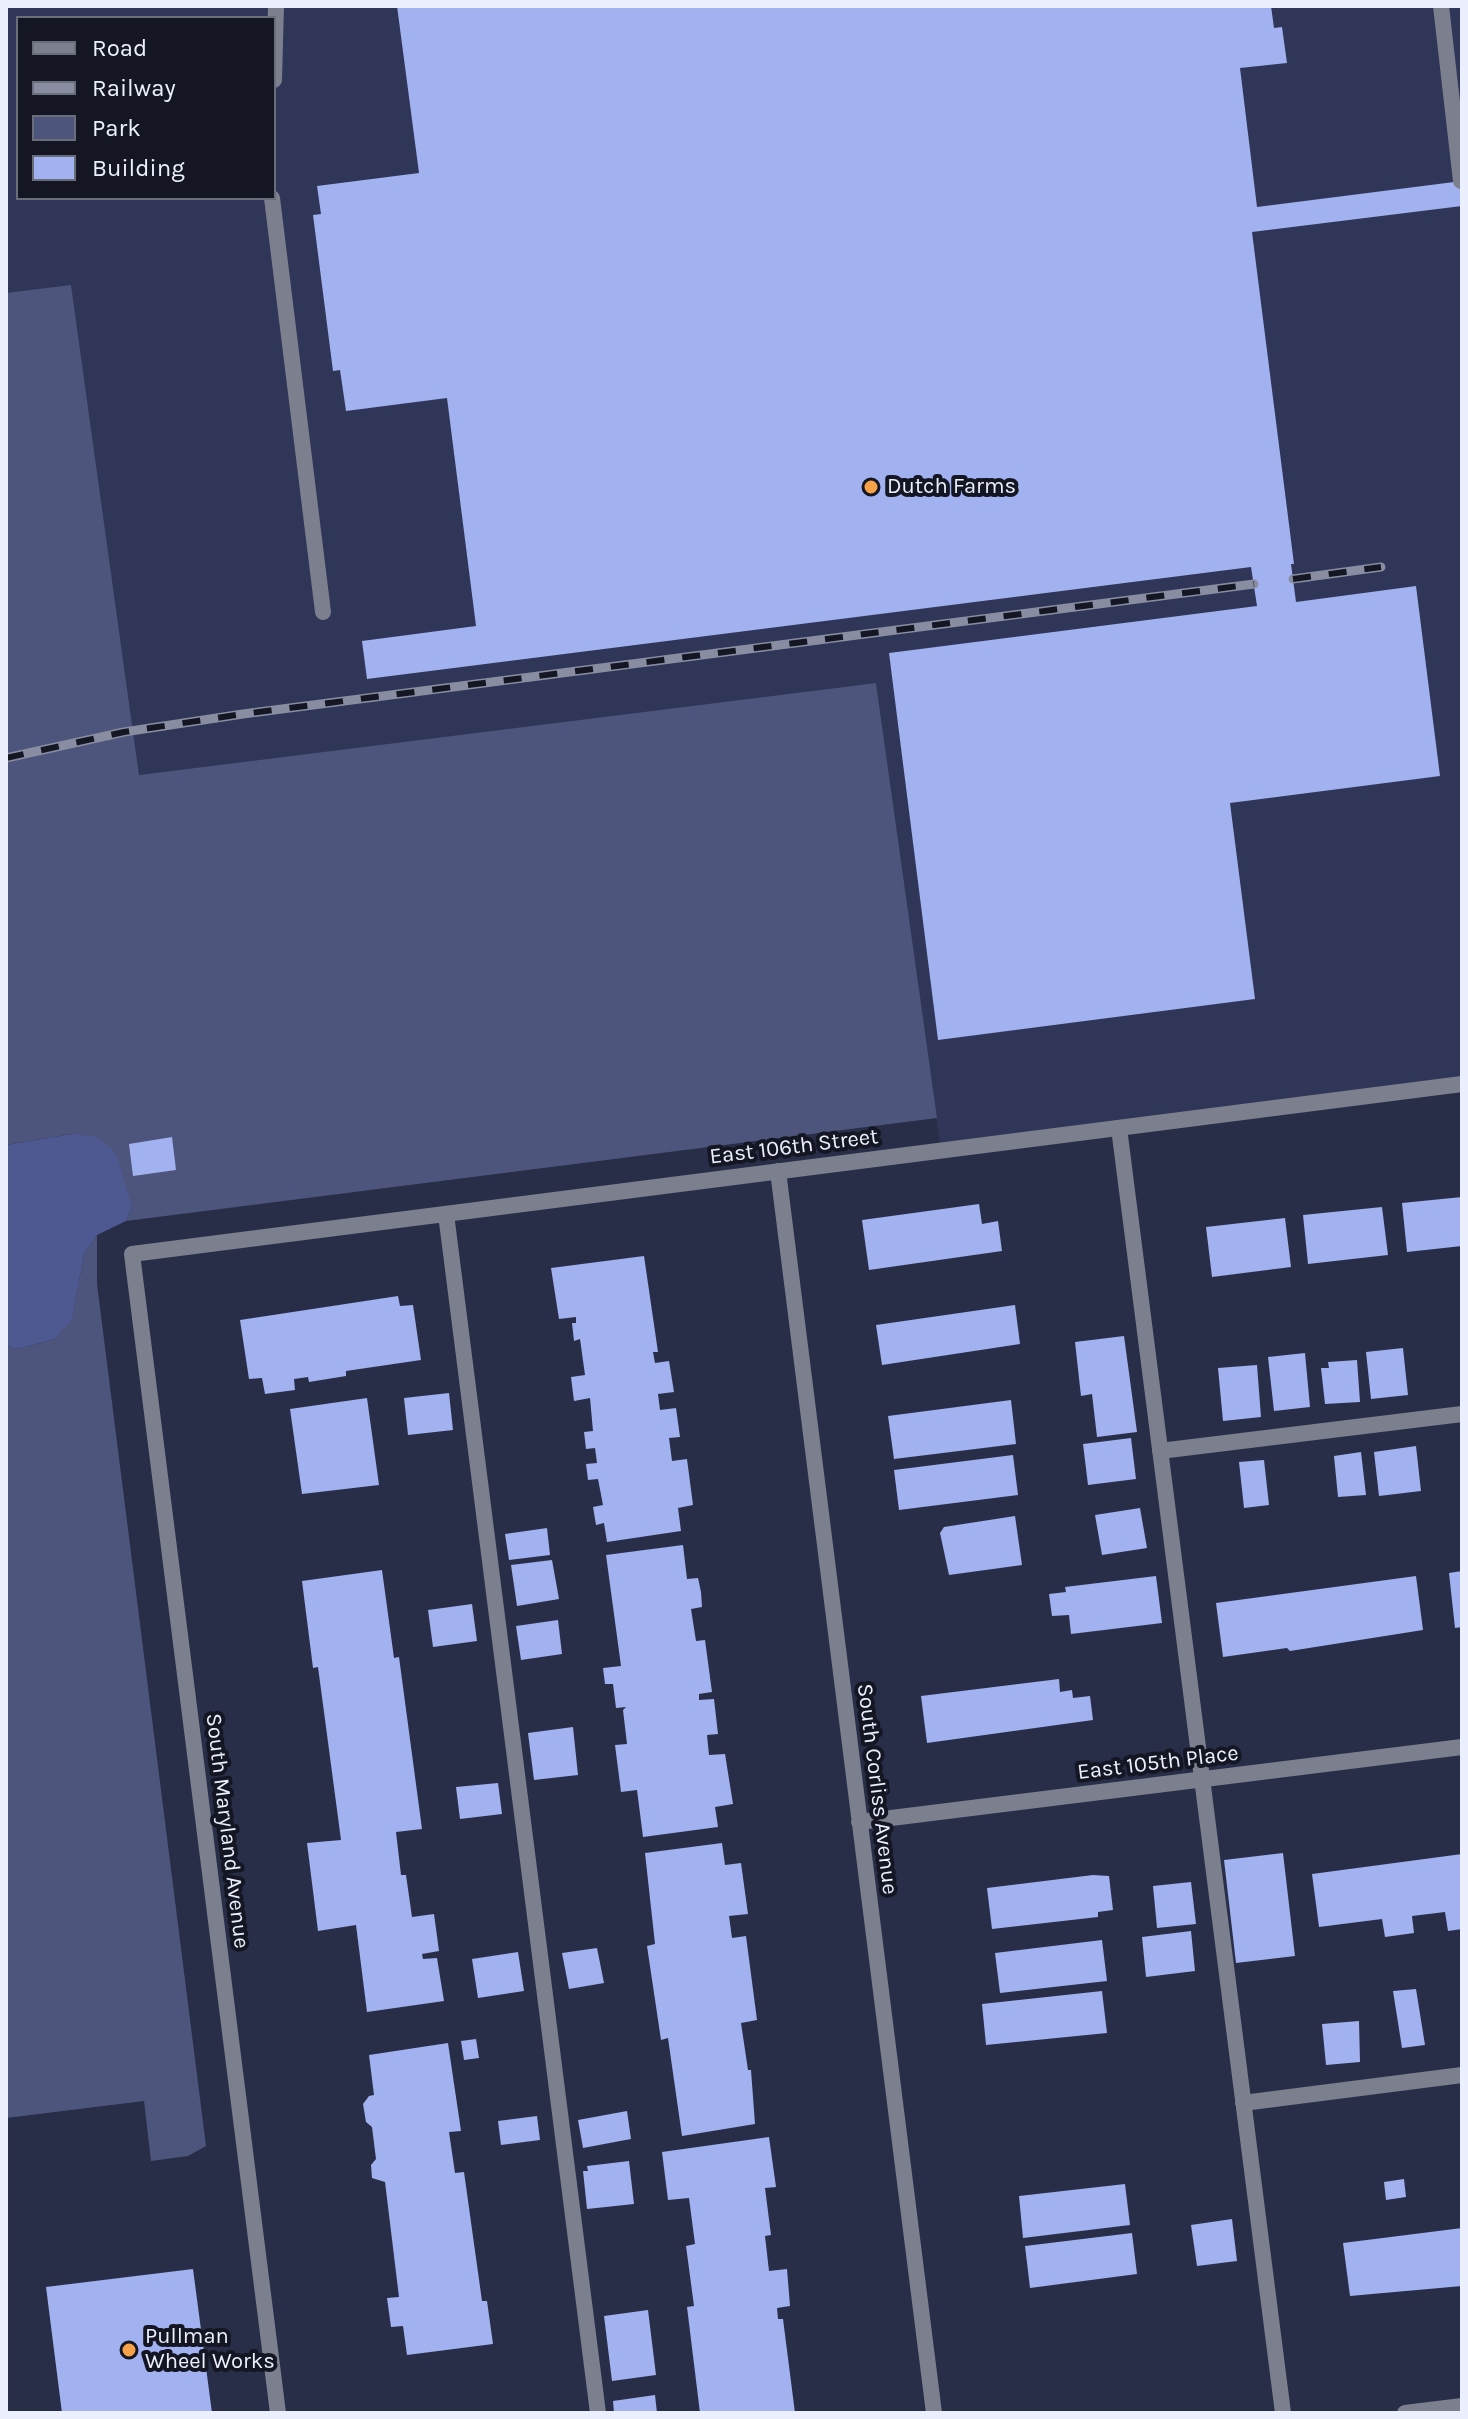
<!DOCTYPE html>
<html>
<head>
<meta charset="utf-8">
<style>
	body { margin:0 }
	#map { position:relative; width:1468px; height:2419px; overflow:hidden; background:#282e48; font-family:Karla,sans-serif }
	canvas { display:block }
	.frame { position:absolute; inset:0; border:8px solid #ecf0fe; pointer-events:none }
	.legend { position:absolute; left:16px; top:16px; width:260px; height:184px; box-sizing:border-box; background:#141723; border:2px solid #6a6e7b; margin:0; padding:10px 14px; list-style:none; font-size:24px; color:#ecf0fe }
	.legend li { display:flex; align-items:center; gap:16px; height:40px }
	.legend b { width:40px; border:2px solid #6a6e7b }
</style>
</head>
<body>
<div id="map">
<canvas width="1468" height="2419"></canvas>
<div class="frame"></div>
<ul class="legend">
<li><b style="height:10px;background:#7c7f8d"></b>Road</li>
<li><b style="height:10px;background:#888da1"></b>Railway</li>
<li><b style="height:22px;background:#4d557c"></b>Park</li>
<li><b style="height:22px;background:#a2b1f0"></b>Building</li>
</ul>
</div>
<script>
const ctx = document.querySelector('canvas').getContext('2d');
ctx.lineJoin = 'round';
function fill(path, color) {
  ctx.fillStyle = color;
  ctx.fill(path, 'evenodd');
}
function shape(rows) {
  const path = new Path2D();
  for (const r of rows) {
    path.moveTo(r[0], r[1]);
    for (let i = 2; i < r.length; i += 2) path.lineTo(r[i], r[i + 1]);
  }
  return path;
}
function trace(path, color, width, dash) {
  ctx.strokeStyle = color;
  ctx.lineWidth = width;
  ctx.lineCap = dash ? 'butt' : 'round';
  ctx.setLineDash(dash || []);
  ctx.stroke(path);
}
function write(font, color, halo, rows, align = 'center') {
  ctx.font = font + ' Karla,sans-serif';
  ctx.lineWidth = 8;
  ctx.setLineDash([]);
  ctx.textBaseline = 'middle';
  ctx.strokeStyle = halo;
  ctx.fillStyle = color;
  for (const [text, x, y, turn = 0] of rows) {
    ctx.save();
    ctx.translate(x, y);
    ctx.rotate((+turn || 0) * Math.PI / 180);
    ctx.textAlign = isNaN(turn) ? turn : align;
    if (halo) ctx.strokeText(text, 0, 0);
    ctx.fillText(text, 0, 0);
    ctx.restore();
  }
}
fill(shape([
	[6,6,1462,6,1462,1091,942,1158,876,683,139,775,71,286,6,293],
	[18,18,274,18,274,198,18,198]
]), '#2f3657');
fill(shape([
	[71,285,139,775,876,683,937,1118,126,1221,132,1207,72,1134,6,1145,6,293],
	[97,1235,97,1284,206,2146,188,2156,151,2161,144,2101,6,2118,6,1345,17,1349,55,1339,72,1318,84,1254]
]), '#4d557c');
fill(shape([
	[72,1134,98,1137,116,1154,132,1207,126,1221,97,1235,84,1254,72,1319,55,1339,17,1349,6,1345,6,1145]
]), '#4e5992');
fill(shape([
	[397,6,1271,6,1274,28,1282,27,1287,63,1240,68,1257,207,1462,181,1462,206,1252,232,1294,564,1291,564,1296,602,1416,586,1440,776,1230,803,1255,999,938,1040,889,653,1257,606,1251,567,367,679,362,641,476,626,447,398,346,411,340,370,333,371,313,215,321,214,317,186,419,173],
	[172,1137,176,1170,133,1176,129,1144],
	[1462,1197,1462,1246,1407,1252,1402,1203],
	[979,1204,982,1224,998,1221,1002,1251,869,1270,862,1220],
	[1382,1207,1388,1255,1308,1264,1303,1215],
	[1285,1218,1291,1267,1212,1277,1206,1227],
	[644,1256,658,1352,653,1352,655,1363,669,1361,674,1392,658,1394,660,1410,676,1408,680,1437,669,1438,672,1461,687,1459,693,1505,678,1508,681,1531,607,1542,604,1523,596,1525,593,1507,603,1505,598,1479,588,1480,586,1464,597,1463,595,1448,586,1449,584,1432,593,1431,590,1398,574,1401,571,1377,585,1375,580,1339,574,1341,572,1323,576,1323,576,1317,559,1319,551,1268],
	[398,1296,400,1306,413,1305,421,1360,346,1371,346,1376,309,1382,308,1377,294,1379,295,1390,265,1394,262,1378,249,1379,240,1320],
	[1015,1305,1020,1344,882,1365,876,1325],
	[1124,1336,1137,1432,1097,1437,1092,1394,1081,1396,1075,1342],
	[1403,1348,1408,1395,1371,1399,1366,1352],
	[1305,1353,1310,1407,1274,1411,1268,1357],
	[1357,1360,1360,1402,1325,1404,1321,1368,1329,1368,1328,1362],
	[1257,1365,1261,1417,1223,1421,1218,1368],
	[449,1393,453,1430,408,1435,404,1398],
	[367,1398,379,1485,302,1494,290,1409],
	[1011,1400,1016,1444,894,1459,888,1416],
	[1131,1438,1136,1479,1088,1485,1083,1444],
	[1416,1446,1421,1491,1379,1496,1374,1452],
	[1361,1452,1366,1495,1338,1497,1334,1456],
	[1013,1455,1018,1495,899,1510,894,1470],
	[1264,1460,1269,1505,1244,1508,1239,1462],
	[1140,1508,1147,1548,1102,1555,1095,1515],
	[1015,1516,1022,1565,949,1575,940,1533,944,1527],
	[547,1528,550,1555,509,1560,505,1534],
	[683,1545,687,1579,698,1578,701,1592,702,1607,691,1609,696,1641,705,1640,712,1692,699,1694,699,1700,714,1699,718,1734,707,1735,709,1755,725,1754,733,1804,715,1807,718,1827,643,1837,637,1790,621,1792,615,1745,627,1744,623,1710,626,1707,616,1708,613,1684,605,1684,603,1668,621,1666,606,1555],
	[552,1560,559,1599,517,1606,511,1565],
	[382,1570,394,1658,399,1657,422,1829,396,1832,401,1875,406,1875,412,1917,434,1914,439,1951,422,1954,423,1959,437,1958,444,2001,367,2012,356,1925,318,1931,307,1843,341,1840,318,1667,313,1668,302,1581],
	[1462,1571,1462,1627,1455,1628,1449,1573],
	[1156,1576,1162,1623,1071,1634,1069,1615,1052,1616,1049,1594,1066,1592,1065,1587],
	[1416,1576,1423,1630,1290,1651,1287,1648,1223,1657,1216,1603],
	[472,1604,477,1641,433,1647,428,1610],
	[558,1620,562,1654,521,1660,516,1626],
	[1059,1679,1060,1692,1072,1690,1073,1698,1090,1696,1093,1720,927,1743,921,1696],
	[573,1727,578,1775,534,1780,528,1733],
	[498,1783,502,1814,460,1819,456,1787],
	[722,1843,725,1865,741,1863,748,1914,729,1916,732,1938,746,1936,757,2020,741,2023,748,2070,751,2070,755,2124,682,2136,668,2038,661,2040,647,1946,655,1944,645,1853],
	[1283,1853,1295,1956,1236,1963,1224,1860],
	[1462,1854,1462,1929,1448,1931,1445,1912,1412,1916,1414,1933,1385,1937,1382,1919,1319,1927,1312,1874],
	[1093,1875,1109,1876,1113,1910,1098,1912,1098,1917,992,1929,987,1888],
	[1191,1882,1196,1924,1157,1928,1153,1886],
	[1191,1931,1195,1971,1146,1977,1142,1937],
	[1102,1940,1107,1981,1000,1993,995,1953],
	[597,1948,604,1983,569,1989,562,1953],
	[518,1952,524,1991,478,1998,472,1959],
	[1416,1989,1425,2045,1402,2048,1393,1991],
	[1102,1991,1107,2033,986,2045,982,2004],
	[1359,2021,1360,2062,1326,2065,1322,2024],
	[476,2039,479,2058,464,2060,461,2041],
	[448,2043,461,2131,449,2132,455,2173,464,2172,482,2301,487,2301,493,2344,407,2355,403,2326,391,2327,387,2298,399,2297,385,2182,372,2178,371,2165,376,2159,372,2127,366,2122,363,2104,369,2096,374,2095,369,2055],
	[627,2111,631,2139,583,2148,578,2120],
	[537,2116,540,2140,501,2145,498,2121],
	[769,2137,776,2187,765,2188,771,2235,765,2236,769,2271,787,2269,790,2306,777,2308,778,2319,783,2319,795,2413,700,2413,687,2307,694,2306,686,2246,695,2244,689,2198,668,2200,662,2152],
	[629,2161,634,2204,587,2209,583,2171,588,2171,587,2166],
	[1404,2179,1406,2197,1386,2200,1384,2182],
	[1125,2184,1130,2225,1023,2238,1019,2196],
	[1232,2219,1237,2261,1197,2266,1191,2225],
	[1462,2228,1462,2286,1350,2296,1343,2243],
	[1132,2233,1137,2274,1030,2288,1025,2246],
	[193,2269,212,2413,62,2413,46,2287],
	[648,2310,656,2375,612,2381,604,2316],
	[655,2395,657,2413,614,2413,613,2401]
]), '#a2b1f0');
trace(shape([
	[1441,6,1461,181],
	[274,80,276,6],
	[272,198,323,612],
	[1119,1128,1283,2413],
	[446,1214,598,2413],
	[1160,1451,1462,1414],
	[1243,2103,1462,2075]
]), '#7c7f8d', 16);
trace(shape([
	[778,1171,934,2413],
	[859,1822,1462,1747],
	[278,2413,132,1254,1462,1084],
	[1405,2413,1462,2406]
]), '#7c7f8d', 16);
const rail = shape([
	[1293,579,1381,567],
	[6,758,124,732,243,714,1254,584]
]);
trace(rail, '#888da1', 9);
trace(rail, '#141723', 6, [18]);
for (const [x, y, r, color] of [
	[871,487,8,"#f7a248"],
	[129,2350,8,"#f7a248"]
]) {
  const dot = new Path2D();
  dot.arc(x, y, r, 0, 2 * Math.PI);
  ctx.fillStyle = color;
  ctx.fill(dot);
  trace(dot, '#141723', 3);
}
write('22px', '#ecf0fe', '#141723', [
	["Dutch Farms",887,487],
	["Pullman",145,2337],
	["Wheel Works",145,2362]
], 'left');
write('22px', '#ecf0fe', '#141723', [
	["East 106th Street",794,1147,-7],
	["East 105th Place",1158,1763,-7],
	["South Corliss Avenue",877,1789,83],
	["South Maryland Avenue",227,1831,83]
]);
</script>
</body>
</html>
